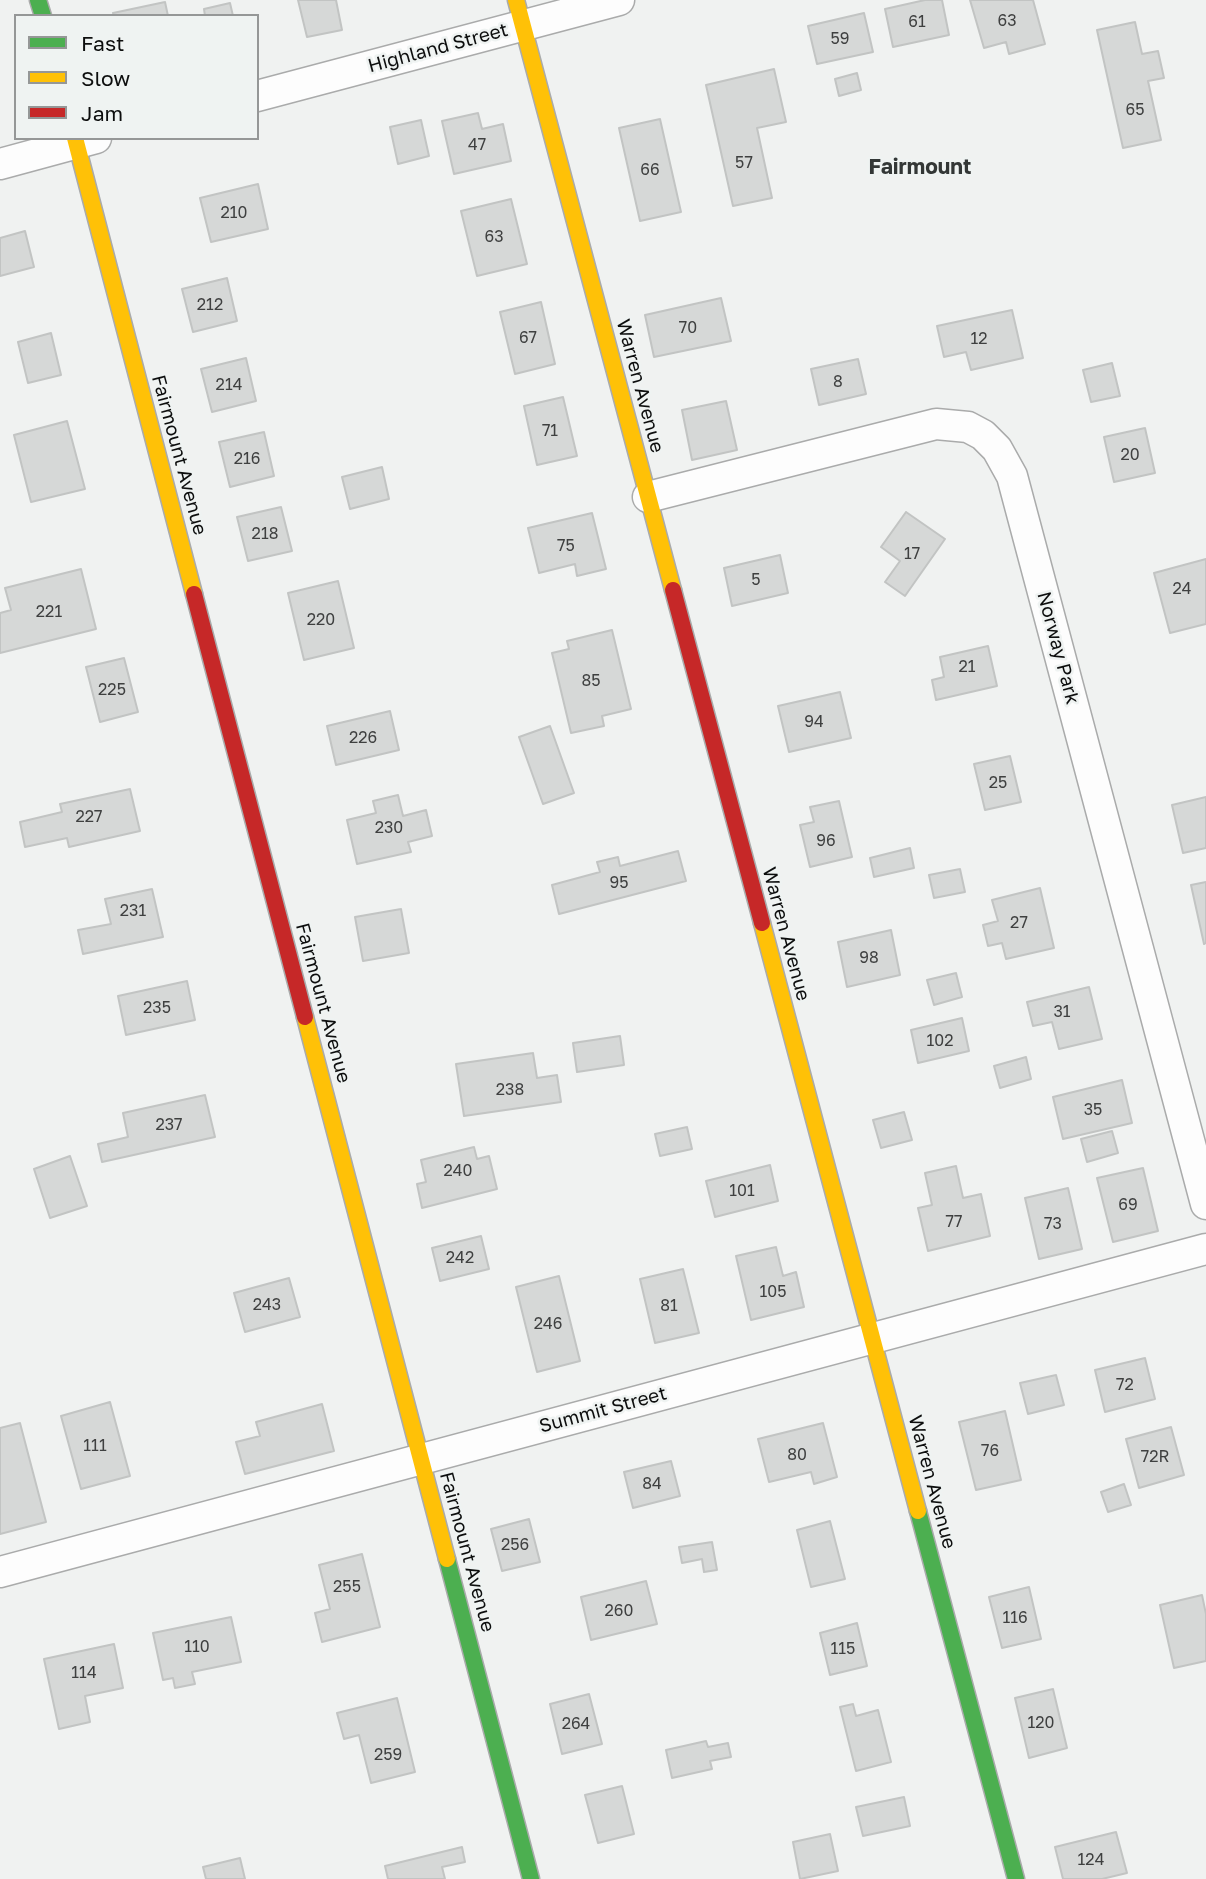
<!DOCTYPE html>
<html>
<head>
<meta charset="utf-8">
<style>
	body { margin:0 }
	#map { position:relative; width:1206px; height:1879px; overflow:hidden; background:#f0f2f1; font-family:"Golos Text",sans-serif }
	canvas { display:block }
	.legend { position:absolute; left:14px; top:14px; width:245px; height:126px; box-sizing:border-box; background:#eff3f2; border:2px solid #959797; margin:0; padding:9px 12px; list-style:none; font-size:21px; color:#0d0e0e }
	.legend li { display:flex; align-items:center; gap:14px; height:35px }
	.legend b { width:35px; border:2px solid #959797 }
</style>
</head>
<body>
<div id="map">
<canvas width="1206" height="1879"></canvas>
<ul class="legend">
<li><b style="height:9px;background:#4caf50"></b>Fast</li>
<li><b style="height:9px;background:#ffc107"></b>Slow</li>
<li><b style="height:9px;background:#c62828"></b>Jam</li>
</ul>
</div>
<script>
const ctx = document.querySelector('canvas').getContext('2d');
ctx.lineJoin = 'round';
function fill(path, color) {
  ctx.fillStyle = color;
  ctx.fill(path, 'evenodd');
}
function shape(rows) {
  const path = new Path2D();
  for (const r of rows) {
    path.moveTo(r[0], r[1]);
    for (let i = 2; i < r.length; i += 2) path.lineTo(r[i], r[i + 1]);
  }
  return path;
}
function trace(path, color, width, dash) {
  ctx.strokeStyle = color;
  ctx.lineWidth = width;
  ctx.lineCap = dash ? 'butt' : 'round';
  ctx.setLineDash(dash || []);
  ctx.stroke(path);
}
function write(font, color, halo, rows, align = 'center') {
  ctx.font = font + ' "Golos Text",sans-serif';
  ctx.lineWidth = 5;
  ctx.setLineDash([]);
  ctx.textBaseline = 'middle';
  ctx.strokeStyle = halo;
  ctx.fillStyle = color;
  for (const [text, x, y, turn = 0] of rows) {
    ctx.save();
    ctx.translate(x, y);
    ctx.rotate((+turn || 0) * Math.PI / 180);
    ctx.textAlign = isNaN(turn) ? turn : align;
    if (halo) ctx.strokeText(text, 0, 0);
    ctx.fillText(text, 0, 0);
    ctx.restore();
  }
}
const building = shape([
	[298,0,336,0,342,30,307,37,298,0],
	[925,0,942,0,949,35,893,47,885,9,925,0],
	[970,0,1033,0,1045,44,1009,54,1006,42,984,48,970,0],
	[165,2,168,16,114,16,113,13,165,2],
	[230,3,233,16,205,16,204,9,230,3],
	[864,13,873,52,817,64,808,26,864,13],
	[1135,22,1142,54,1158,51,1164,78,1148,81,1161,140,1123,148,1097,30,1135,22],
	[774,69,786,122,757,128,772,198,733,206,706,85,774,69],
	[857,73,861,90,839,96,835,79,857,73],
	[478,113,482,129,503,124,511,161,454,174,442,121,478,113],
	[660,119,681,212,640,221,619,128,660,119],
	[421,120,429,156,398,164,390,127,421,120],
	[258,184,268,229,211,242,200,198,258,184],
	[511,199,527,264,477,276,461,211,511,199],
	[25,231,34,267,0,276,0,238,25,231],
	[227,278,237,321,193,332,182,289,227,278],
	[721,298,731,341,654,357,645,315,721,298],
	[541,302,555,364,515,374,500,312,541,302],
	[1012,310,1023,358,971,370,966,352,944,357,937,326,1012,310],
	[51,333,61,375,28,383,18,342,51,333],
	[246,358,256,401,212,412,201,369,246,358],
	[858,359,866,394,819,405,811,369,858,359],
	[1112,363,1120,396,1091,402,1083,370,1112,363],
	[563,397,577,456,537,465,524,406,563,397],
	[726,401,737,450,692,460,682,410,726,401],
	[67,421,85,489,31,502,14,435,67,421],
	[1145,428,1155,473,1114,482,1104,437,1145,428],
	[264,432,274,476,230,487,219,442,264,432],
	[382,467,389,499,350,509,342,477,382,467],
	[281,507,292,551,248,561,237,517,281,507],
	[906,512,945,539,905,596,885,582,900,561,881,547,906,512],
	[592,513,606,569,577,576,575,564,539,573,528,528,592,513],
	[780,555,788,593,732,606,724,568,780,555],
	[1206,559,1206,624,1170,633,1154,573,1206,559],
	[81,569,96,629,0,653,0,613,11,610,5,588,81,569],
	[338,581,354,648,304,660,288,593,338,581],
	[612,630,631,709,602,716,604,726,571,733,552,653,569,649,567,641,612,630],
	[988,646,997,686,936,700,932,680,944,677,940,657,988,646],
	[124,658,138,712,100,722,86,667,124,658],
	[840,692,851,738,789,752,778,706,840,692],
	[390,711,399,750,336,765,327,726,390,711],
	[550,726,574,793,543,804,519,737,550,726],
	[1010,756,1021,802,985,810,974,764,1010,756],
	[130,789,140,831,69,847,67,838,25,847,20,822,62,812,60,804,130,789],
	[398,795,403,816,426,810,432,836,408,842,411,852,357,864,347,820,376,813,373,801,398,795],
	[1206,797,1206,848,1183,853,1172,805,1206,797],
	[839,801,852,857,810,867,800,825,814,822,810,807,839,801],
	[910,848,914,868,874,877,870,858,910,848],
	[678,851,686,881,559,914,552,885,600,872,597,862,618,857,620,866,678,851],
	[960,869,965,892,934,898,929,875,960,869],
	[1206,882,1206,943,1204,944,1191,885,1206,882],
	[1040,888,1054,948,1006,959,1002,943,988,946,983,925,998,921,992,900,1040,888],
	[152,889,163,937,83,954,78,930,111,924,105,899,152,889],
	[401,909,409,953,363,961,355,917,401,909],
	[891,930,900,975,847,987,838,942,891,930],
	[956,973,962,997,934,1005,927,980,956,973],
	[187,981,195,1020,126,1035,118,996,187,981],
	[1089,987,1102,1039,1059,1049,1052,1022,1033,1026,1027,1002,1089,987],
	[962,1018,969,1051,918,1063,911,1030,962,1018],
	[620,1036,624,1065,577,1072,573,1043,620,1036],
	[533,1053,537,1078,557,1075,561,1102,464,1116,456,1064,533,1053],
	[1026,1057,1031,1079,1000,1088,994,1066,1026,1057],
	[1122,1080,1132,1123,1063,1139,1053,1097,1122,1080],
	[205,1095,215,1137,102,1162,98,1144,128,1137,123,1113,205,1095],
	[904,1112,912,1140,881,1148,873,1120,904,1112],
	[687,1127,692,1149,660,1156,655,1134,687,1127],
	[1112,1131,1118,1153,1087,1162,1081,1139,1112,1131],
	[474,1147,477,1159,489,1156,497,1189,422,1208,417,1184,426,1182,421,1160,474,1147],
	[70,1156,87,1206,50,1218,34,1169,70,1156],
	[770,1165,778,1201,715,1217,706,1181,770,1165],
	[956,1166,963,1198,981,1194,990,1236,928,1251,918,1208,932,1205,925,1173,956,1166],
	[1143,1168,1158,1231,1113,1242,1097,1178,1143,1168],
	[1068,1188,1082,1249,1039,1259,1025,1198,1068,1188],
	[481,1236,489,1269,440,1281,432,1248,481,1236],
	[776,1247,783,1276,796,1272,804,1307,751,1320,736,1256,776,1247],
	[683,1269,699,1333,655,1343,640,1279,683,1269],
	[559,1276,580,1361,537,1372,516,1287,559,1276],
	[289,1278,300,1317,245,1332,234,1293,289,1278],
	[1145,1358,1155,1399,1105,1412,1095,1370,1145,1358],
	[1056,1375,1064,1405,1028,1414,1020,1383,1056,1375],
	[110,1402,130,1476,81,1489,61,1416,110,1402],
	[322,1404,334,1451,245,1474,236,1442,260,1436,256,1422,322,1404],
	[1005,1411,1021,1480,976,1490,959,1422,1005,1411],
	[20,1423,46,1522,0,1534,0,1428,20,1423],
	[823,1423,837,1477,814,1484,811,1472,769,1482,758,1439,823,1423],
	[1171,1427,1184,1475,1139,1488,1126,1439,1171,1427],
	[671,1461,680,1496,633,1508,624,1472,671,1461],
	[1124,1484,1131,1505,1108,1512,1101,1492,1124,1484],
	[529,1519,540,1562,502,1571,491,1529,529,1519],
	[830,1521,845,1579,811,1587,797,1530,830,1521],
	[712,1542,717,1570,704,1572,702,1559,682,1563,679,1547,712,1542],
	[362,1554,380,1627,322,1642,315,1613,330,1609,319,1565,362,1554],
	[646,1581,657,1624,591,1640,581,1597,646,1581],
	[1029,1587,1041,1639,1002,1648,989,1597,1029,1587],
	[1202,1595,1206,1614,1206,1661,1174,1668,1160,1605,1202,1595],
	[231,1617,241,1662,192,1672,195,1684,175,1688,173,1678,163,1680,153,1633,231,1617],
	[857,1623,867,1666,830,1675,820,1633,857,1623],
	[114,1644,123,1688,85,1696,90,1722,59,1729,44,1659,114,1644],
	[1053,1689,1067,1748,1029,1758,1015,1698,1053,1689],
	[589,1694,602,1744,562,1754,550,1704,589,1694],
	[397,1698,415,1772,371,1783,359,1735,344,1739,337,1713,397,1698],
	[853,1704,856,1716,878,1710,891,1762,856,1771,840,1707,853,1704],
	[706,1741,708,1747,728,1743,731,1757,710,1761,712,1769,672,1778,666,1750,706,1741],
	[622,1786,634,1834,598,1843,585,1795,622,1786],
	[904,1797,910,1826,863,1836,856,1807,904,1797],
	[1116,1832,1127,1873,1102,1879,1063,1879,1055,1847,1116,1832],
	[830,1834,838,1871,800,1879,793,1842,830,1834],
	[462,1847,465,1862,442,1867,445,1879,388,1879,385,1866,462,1847],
	[240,1858,245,1879,206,1879,203,1867,240,1858]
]);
fill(building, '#d6d8d7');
trace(building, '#c2c4c3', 2);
const street = shape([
	[257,96,619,0],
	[0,164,96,138],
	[648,497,936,424,968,427,983,435,997,449,1012,476,1206,1204],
	[0,1572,1206,1249]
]);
const fast = shape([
	[38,0,43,16],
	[918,1511,1016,1879],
	[447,1559,531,1879]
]);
const slow = shape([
	[516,0,673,590],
	[75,138,194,594],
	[762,923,918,1511],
	[305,1017,447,1559]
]);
const jam = shape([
	[673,590,762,923],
	[194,594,305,1017]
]);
trace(street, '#aaabab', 33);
trace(fast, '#aaabab', 19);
trace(slow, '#aaabab', 19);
trace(jam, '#aaabab', 19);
trace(street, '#fdfdfd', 30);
trace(fast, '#4caf50', 16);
trace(slow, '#ffc107', 16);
trace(jam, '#c62828', 16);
write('16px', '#3f4040', null, [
	["63",1007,21],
	["61",917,22],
	["59",840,39],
	["65",1135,110],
	["47",477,145],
	["57",744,163],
	["66",650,170],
	["210",234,213],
	["63",494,237],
	["212",210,305],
	["70",688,328],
	["67",528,338],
	["12",979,339],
	["8",838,382],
	["214",229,385],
	["71",550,431],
	["20",1130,455],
	["216",247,459],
	["218",265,534],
	["75",566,546],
	["17",912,554],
	["5",756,580],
	["24",1182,589],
	["221",49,612],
	["220",321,620],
	["21",967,667],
	["85",591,681],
	["225",112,690],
	["94",814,722],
	["226",363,738],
	["25",998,783],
	["227",89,817],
	["230",389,828],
	["96",826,841],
	["95",619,883],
	["231",133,911],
	["27",1019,923],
	["98",869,958],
	["235",157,1008],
	["31",1062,1012],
	["102",940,1041],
	["238",510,1090],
	["35",1093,1110],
	["237",169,1125],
	["240",458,1171],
	["101",742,1191],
	["69",1128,1205],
	["77",954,1222],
	["73",1053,1224],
	["242",460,1258],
	["105",773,1292],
	["243",267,1305],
	["81",669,1306],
	["246",548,1324],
	["72",1125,1385],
	["111",95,1446],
	["76",990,1451],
	["80",797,1455],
	["72R",1155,1457],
	["84",652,1484],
	["256",515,1545],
	["255",347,1587],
	["260",619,1611],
	["116",1015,1618],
	["110",197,1647],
	["115",843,1649],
	["114",84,1673],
	["120",1041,1723],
	["264",576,1724],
	["259",388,1755],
	["124",1091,1860]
]);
write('19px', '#0d0e0e', '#eff3f2', [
	["Highland Street",438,48,-15],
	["Warren Avenue",640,386,75],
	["Fairmount Avenue",179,455,75],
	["Norway Park",1058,648,75],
	["Warren Avenue",786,934,75],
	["Fairmount Avenue",323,1003,75],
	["Summit Street",603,1410,-15],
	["Warren Avenue",932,1482,75],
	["Fairmount Avenue",467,1552,75]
]);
write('bold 21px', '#333736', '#eff3f2', [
	["Fairmount",920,167]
]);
</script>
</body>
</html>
